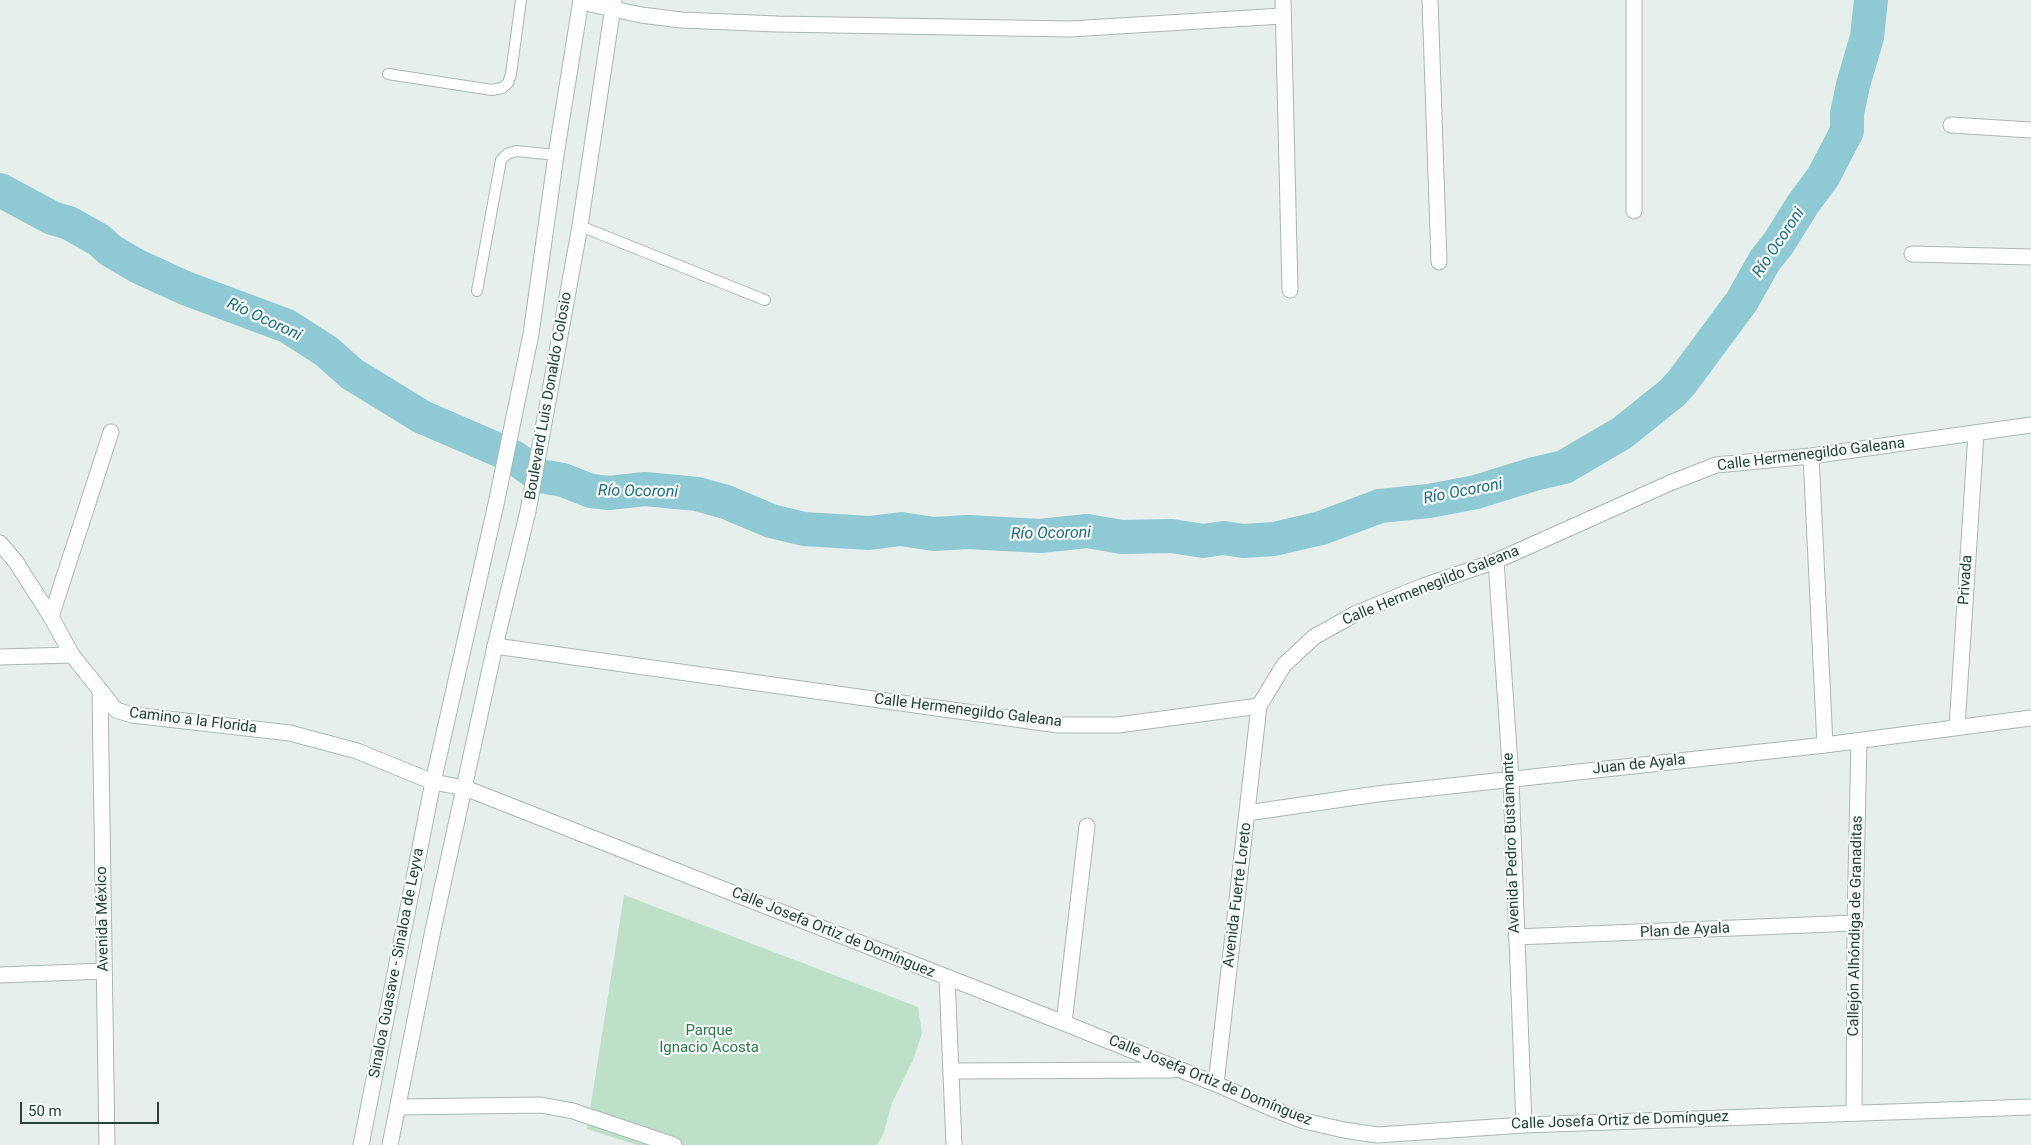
<!DOCTYPE html>
<html>
<head>
<meta charset="utf-8">
<style>
	body { margin:0 }
	#map { position:relative; width:2031px; height:1145px; overflow:hidden; background:#e6efeb; font-family:Roboto,sans-serif }
	canvas { display:block }
	.scale { position:absolute; left:20px; top:1102px; width:139px; height:22px; box-sizing:border-box; border:2px solid #24423a; border-top:0; padding-left:6px; font-size:15px; line-height:18px; white-space:nowrap; color:#24423a; -webkit-text-stroke:4px #f7fbf9; paint-order:stroke }
</style>
</head>
<body>
<div id="map">
<canvas width="2031" height="1145"></canvas>
<div class="scale">50 m</div>
</div>
<script>
const ctx = document.querySelector('canvas').getContext('2d');
ctx.lineJoin = 'round';
function fill(path, color) {
  ctx.fillStyle = color;
  ctx.fill(path, 'evenodd');
}
function shape(rows) {
  const path = new Path2D();
  for (const r of rows) {
    path.moveTo(r[0], r[1]);
    for (let i = 2; i < r.length; i += 2) path.lineTo(r[i], r[i + 1]);
  }
  return path;
}
function trace(path, color, width, dash) {
  ctx.strokeStyle = color;
  ctx.lineWidth = width;
  ctx.lineCap = dash ? 'butt' : 'round';
  ctx.setLineDash(dash || []);
  ctx.stroke(path);
}
function write(font, color, halo, rows, align = 'center') {
  ctx.font = font + ' Roboto,sans-serif';
  ctx.lineWidth = 4.5;
  ctx.setLineDash([]);
  ctx.textBaseline = 'middle';
  ctx.strokeStyle = halo;
  ctx.fillStyle = color;
  for (const [text, x, y, turn = 0] of rows) {
    ctx.save();
    ctx.translate(x, y);
    ctx.rotate((+turn || 0) * Math.PI / 180);
    ctx.textAlign = isNaN(turn) ? turn : align;
    if (halo) ctx.strokeText(text, 0, 0);
    ctx.fillText(text, 0, 0);
    ctx.restore();
  }
}
fill(shape([
	[624,895,918,1007,922,1033,913,1060,892,1103,883,1135,877,1145,637,1145,587,1129]
]), '#bfe0c8');
trace(shape([
	[0,190,52,218,69,223,99,240,110,250,137,266,185,288,287,326,326,351,352,374,422,417,501,451,515,458,540,476,563,480,591,491,609,493,645,489,697,494,726,502,771,521,804,529,869,533,901,529,934,534,968,532,1040,536,1087,531,1122,537,1172,536,1203,541,1224,538,1243,541,1274,539,1321,528,1380,506,1429,501,1476,492,1534,474,1564,467,1622,433,1672,393,1682,382,1742,301,1765,260,1778,244,1803,204,1823,177,1847,131,1847,114,1853,85,1867,37,1871,0]
]), '#8ec9d4', 34);
const lane = shape([
	[388,74,492,90,502,88,508,83,511,74,521,0],
	[580,226,765,300],
	[477,291,501,160,507,154,516,151,556,155]
]);
const street = shape([
	[1283,0,1290,290],
	[1430,0,1439,262],
	[1634,0,1634,211],
	[581,2,641,15,681,20,777,24,1070,29,1282,16],
	[1951,125,2031,130],
	[1912,254,2031,257],
	[1811,456,1825,745],
	[1496,561,1511,779,1524,1125],
	[51,617,111,432],
	[495,646,1058,725,1118,725,1259,706,1284,665,1314,637,1355,614,1423,586,1496,561,1670,483,1716,465,1811,456,2031,425],
	[0,657,72,655],
	[100,692,107,1145],
	[1957,727,1976,434],
	[465,788,1064,1023,1216,1084,1273,1109,1304,1121,1344,1130,1377,1135,1524,1125,2031,1107],
	[1247,813,1377,794,1825,745,2031,718],
	[1516,937,1855,923],
	[0,975,104,971],
	[947,978,954,1145],
	[1064,1023,1087,826],
	[952,1071,1173,1070],
	[1216,1084,1259,706],
	[398,1107,541,1105,573,1111,674,1145],
	[1854,1112,1855,923,1859,741]
]);
const secondary = shape([
	[0,543,16,562,51,617,72,655,116,710,132,715,290,733,357,751,433,782,465,788],
	[361,1145,433,782,496,504,531,334,556,155,581,0],
	[390,1145,433,930,495,646,528,511,580,226,614,0]
]);
trace(lane, '#a8b8b2', 12);
trace(street, '#a8b8b2', 17);
trace(secondary, '#a4bbb3', 17);
trace(lane, '#fff', 10);
trace(street, '#fff', 15);
trace(secondary, '#fff', 15);
write('15px', '#24423a', '#f7fbf9', [
	["Boulevard Luis Donaldo Colosio",549,396,-80],
	["Calle Hermenegildo Galeana",1811,455,-7],
	["Privada",1966,580,-86],
	["Calle Hermenegildo Galeana",1431,586,-22],
	["Calle Hermenegildo Galeana",968,711,7],
	["Camino a la Florida",193,721,7],
	["Juan de Ayala",1639,765,-6],
	["Avenida Pedro Bustamante",1512,843,-92],
	["Avenida Fuerte Loreto",1238,895,-83],
	["Avenida México",103,919,-91],
	["Callejón Alhóndiga de Granaditas",1856,926,-89],
	["Plan de Ayala",1685,931,-3],
	["Calle Josefa Ortiz de Domínguez",833,933,22],
	["Sinaloa Guasave - Sinaloa de Leyva",397,963,-79],
	["Calle Josefa Ortiz de Domínguez",1210,1081,22],
	["Calle Josefa Ortiz de Domínguez",1620,1121,-2]
]);
write('15px', '#2d7a4b', '#f7fbf9', [
	["Parque",709,1031],
	["Ignacio Acosta",709,1048]
]);
write('italic 16px', '#1c6f80', '#f7fbf9', [
	["Río Ocoroni",1779,243,-56],
	["Río Ocoroni",264,320,25],
	["Río Ocoroni",638,492,1],
	["Río Ocoroni",1463,492,-11],
	["Río Ocoroni",1051,534,-1]
]);
</script>
</body>
</html>
